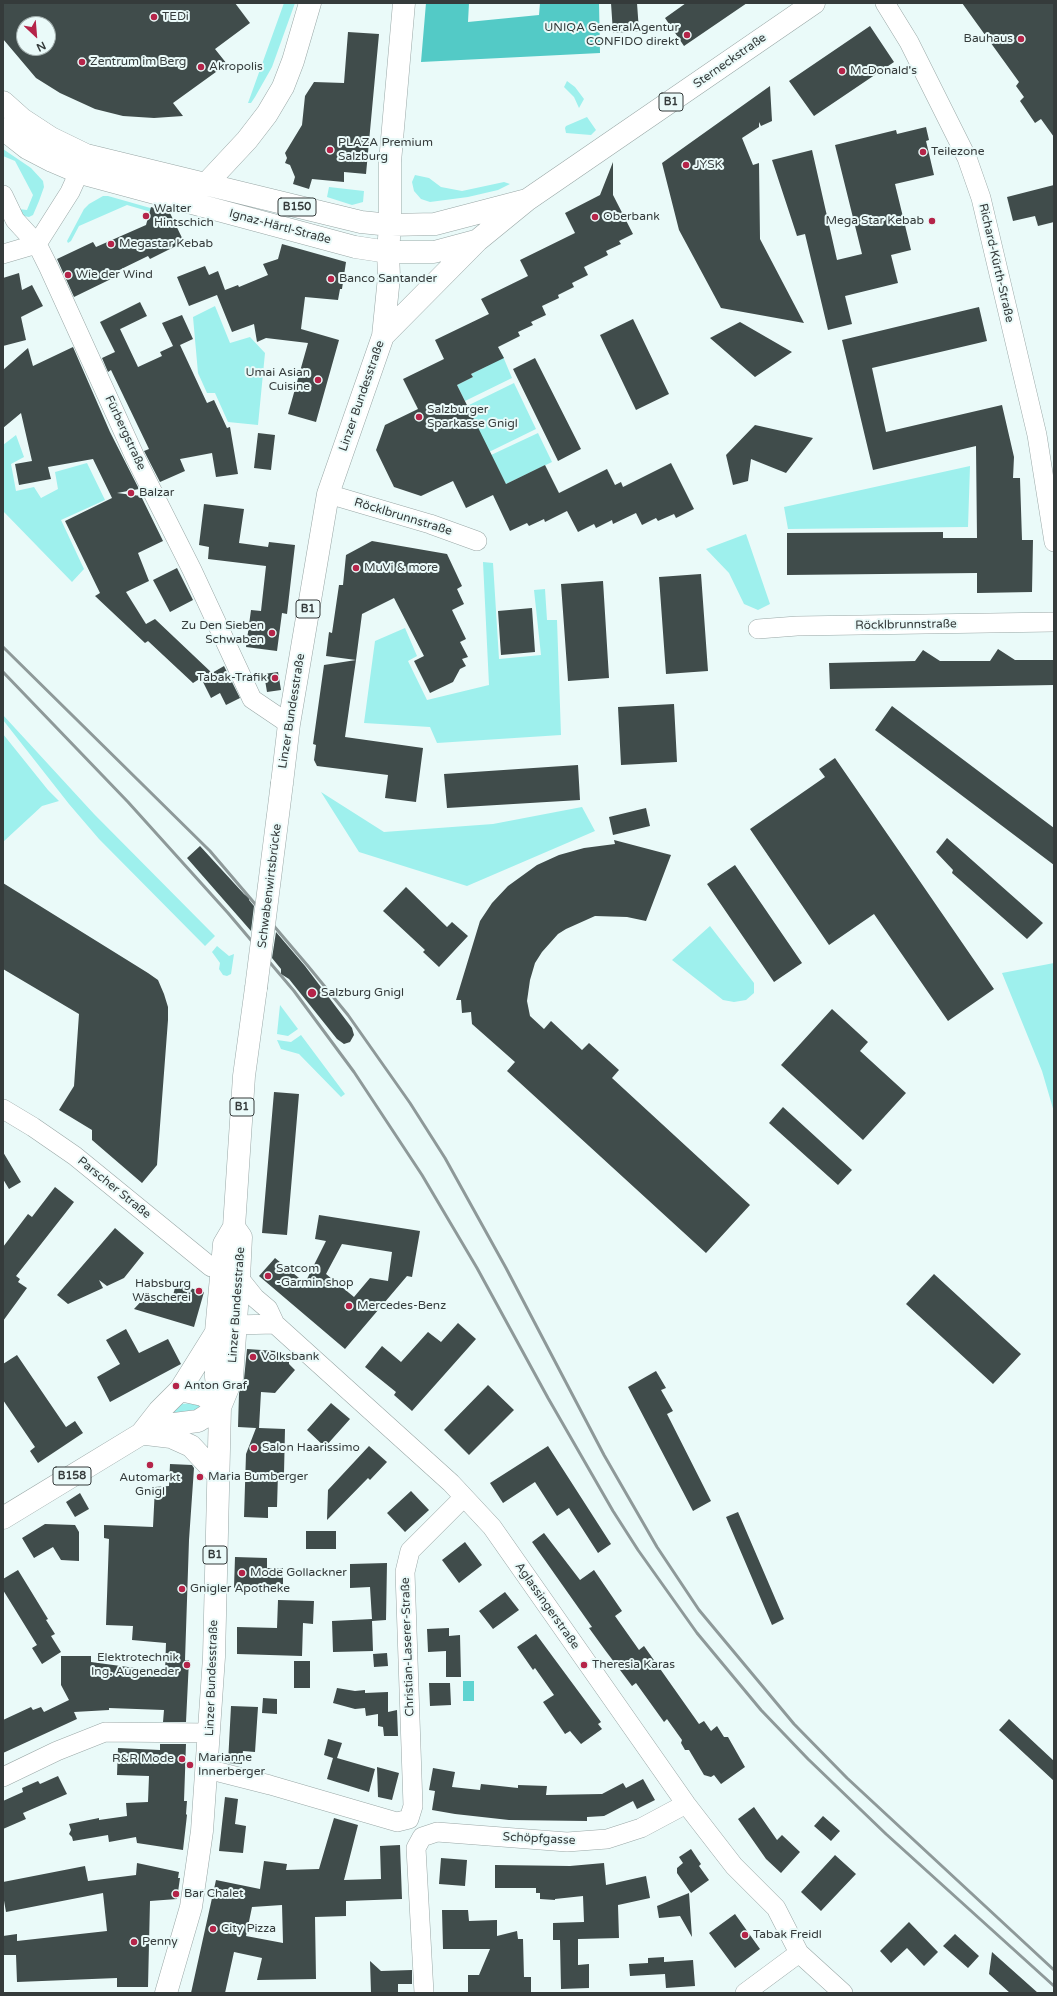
<!DOCTYPE html>
<html>
<head>
<meta charset="utf-8">
<style>
	body { margin:0 }
	#map { position:relative; width:1057px; height:1996px; overflow:hidden; background:#eafaf9; font-family:"Varela Round",sans-serif }
	canvas { display:block }
	.frame { position:absolute; inset:0; border:4px solid #353b3b; pointer-events:none }
	.north { position:absolute; left:16px; top:16px; width:40px; height:40px; box-sizing:border-box; background:#eafaf9; border:1px solid #a2aead; border-radius:50%; rotate:154deg; font-size:11px; font-weight:700; line-height:16px; text-align:center; color:#353b3b }
	.north::after { content:''; display:block; margin:auto; width:14px; height:18px; background:#b52449; clip-path:polygon(50% 0,100% 100%,50% 72%,0 100%) }
</style>
</head>
<body>
<div id="map">
<canvas width="1057" height="1996"></canvas>
<div class="frame"></div>
<div class="north">N</div>
</div>
<script>
const ctx = document.querySelector('canvas').getContext('2d');
ctx.lineJoin = 'round';
function fill(path, color) {
  ctx.fillStyle = color;
  ctx.fill(path, 'evenodd');
}
function shape(rows) {
  const path = new Path2D();
  for (const r of rows) {
    path.moveTo(r[0], r[1]);
    for (let i = 2; i < r.length; i += 2) path.lineTo(r[i], r[i + 1]);
  }
  return path;
}
function trace(path, color, width, dash) {
  ctx.strokeStyle = color;
  ctx.lineWidth = width;
  ctx.lineCap = dash ? 'butt' : 'round';
  ctx.setLineDash(dash || []);
  ctx.stroke(path);
}
function write(font, color, halo, rows, align = 'center') {
  ctx.font = font + ' "Varela Round",sans-serif';
  ctx.lineWidth = 4;
  ctx.setLineDash([]);
  ctx.textBaseline = 'middle';
  ctx.strokeStyle = halo;
  ctx.fillStyle = color;
  for (const [text, x, y, turn = 0] of rows) {
    ctx.save();
    ctx.translate(x, y);
    ctx.rotate((+turn || 0) * Math.PI / 180);
    ctx.textAlign = isNaN(turn) ? turn : align;
    if (halo) ctx.strokeText(text, 0, 0);
    ctx.fillText(text, 0, 0);
    ctx.restore();
  }
}
fill(shape([
	[284,3,295,3,272,67,255,97,251,103,248,103],
	[567,81,575,87,584,99,579,108,574,97,564,87],
	[587,117,596,130,591,135,566,133,565,128,566,126],
	[3,149,31,168,43,181,44,187,39,201,33,215,29,217,24,216,19,209,27,210,33,195,15,161,3,156],
	[415,175,429,178,441,187,462,191,504,182,510,184,498,190,468,197,430,202,421,199,414,191,412,182],
	[329,187,364,191,363,202,352,205,327,197],
	[103,196,108,196,161,211,151,212,127,205,79,226,71,241,68,243,67,241,84,209,89,204],
	[215,306,230,343,250,337,265,353,258,425,228,422,215,393,207,393,198,373,193,317],
	[502,354,512,378,465,401,457,385,473,377,471,374,487,366,485,362],
	[514,383,536,429,489,452,467,406],
	[538,433,552,462,506,484,491,455],
	[16,435,24,457,11,464,16,491,34,487,41,498,58,489,55,472,87,463,105,500,61,520,84,569,72,582,3,511,3,445],
	[970,466,968,527,788,529,784,507],
	[746,534,770,604,758,610,744,604,729,573,706,549],
	[483,562,493,563,499,659,541,655,534,590,545,589,547,620,557,620,561,735,437,743,430,727,364,723,375,641,405,628,417,656,408,661,427,700,489,685],
	[3,715,94,814,215,936,205,946,99,839,69,804,3,720],
	[3,734,48,790,59,801,42,806,3,842],
	[321,792,384,832,493,824,582,807,595,831,467,886,359,852],
	[710,926,754,983,754,993,746,1000,734,1002,723,1000,672,960],
	[217,946,229,956,234,954,231,974,227,976,223,975,219,969,220,963,212,952],
	[1054,963,1054,1112,1042,1071,1002,973],
	[280,1005,298,1029,288,1036,277,1034],
	[301,1035,345,1094,341,1097,299,1054,281,1049,277,1040,291,1042],
	[192,1403,202,1406,204,1409,163,1417,182,1404]
]), '#9ef0ed');
fill(shape([
	[426,3,469,3,468,22,539,15,540,3,599,3,600,53,421,62]
]), '#53cac6');
fill(shape([
	[463,1681,474,1681,474,1701,463,1701]
]), '#5fd4d1');
fill(shape([
	[3,3,235,3,250,23,215,49,227,64,173,103,183,116,154,118,123,116,95,109,60,93,36,78,3,39],
	[24,24,48,24,48,48,24,48],
	[611,3,637,3,639,31,613,33],
	[686,3,747,3,684,46,665,18],
	[962,3,1054,3,1054,137,1041,119,1035,123,1020,101,1024,97,1016,86,1019,82],
	[870,26,894,62,814,116,789,81],
	[348,32,379,34,366,174,344,172,344,182,312,179,309,189,293,184,295,177,290,165,285,163,287,158,285,153,302,125,305,96,314,82,344,83],
	[770,86,772,121,761,126,759,122,759,127,742,138,753,165,759,163,760,239,804,323,721,308,679,230,662,163],
	[926,127,929,140,926,141,934,175,895,184,911,250,891,255,898,283,845,296,852,324,828,330,805,234,797,236,772,160,812,150,837,260,862,254,835,145,896,130,897,134],
	[613,162,613,195,633,234,619,241,621,244,606,251,608,255,584,267,588,275,572,283,574,287,558,295,559,298,542,306,546,315,531,322,533,325,518,332,520,336,498,347,504,358,471,374,473,377,457,385,506,484,545,465,559,493,607,469,615,485,621,482,623,487,671,463,694,509,676,518,674,514,658,521,656,518,642,525,636,513,613,524,612,520,596,528,594,524,578,532,567,511,545,522,544,519,529,526,527,523,510,531,493,495,466,508,453,481,421,496,394,487,376,450,385,425,418,409,403,379,444,359,435,340,489,314,481,299,528,276,520,260,575,233,565,213,600,195],
	[1054,185,1054,222,1038,226,1035,216,1013,221,1007,197],
	[151,207,170,213,184,242,150,259,148,256,109,275,111,279,74,297,57,259,93,242,96,247,146,225],
	[282,244,346,262,342,289,340,289,338,300,305,297,301,329,339,340,316,422,288,414,308,343,266,338,257,342,254,324,232,332,217,295,189,306,177,277,205,266,209,275,218,271,225,290,238,285,239,287,268,275,263,264,278,259],
	[19,273,22,290,32,285,43,306,21,317,26,340,3,346,3,278],
	[140,302,147,316,120,329,138,367,162,356,160,352,173,346,162,323,182,315,193,339,180,345,207,403,214,400,227,428,230,427,238,474,216,477,212,453,180,459,185,471,160,482,144,451,149,449,111,370,108,372,102,358,115,352,100,322],
	[979,307,987,341,872,368,886,432,1002,405,1014,457,1013,478,1020,478,1022,540,1033,540,1032,592,977,593,977,573,787,575,787,533,943,532,943,538,977,538,976,446,873,470,842,340],
	[633,319,669,394,636,410,600,335],
	[740,322,792,352,755,377,710,338],
	[73,347,110,432,139,489,117,493,141,496,163,541,138,553,149,581,126,592,146,624,155,619,212,673,224,666,240,698,226,705,220,693,211,698,201,678,193,683,148,641,145,643,95,596,100,593,65,521,112,498,93,459,48,467,51,479,19,485,15,464,32,461,21,413,3,428,3,370,28,348,33,366],
	[535,358,581,449,558,461,513,369],
	[755,425,813,438,786,473,751,459,748,481,733,485,726,455],
	[258,433,275,435,271,470,254,468],
	[204,504,244,509,239,543,268,547,269,542,295,545,287,614,282,613,277,651,246,647,251,610,261,611,266,566,208,559,209,547,199,545],
	[372,541,447,554,462,586,457,589,464,604,452,610,466,639,460,642,468,657,462,659,466,666,460,669,453,682,430,693,414,661,424,656,394,598,362,614,356,660,326,656,329,632,332,633,339,585,343,585,346,555],
	[177,568,193,600,170,612,153,580],
	[701,574,708,671,666,674,659,577],
	[603,581,609,678,568,681,561,584],
	[532,608,535,652,501,655,498,611],
	[998,649,1015,660,1054,660,1054,685,830,689,829,663,915,661,923,650,940,661,990,661],
	[356,660,345,737,423,748,416,802,385,798,388,775,317,766,314,760,316,745,313,744,324,665],
	[278,672,281,690,267,692,264,674],
	[674,704,677,762,621,765,618,707],
	[892,706,1054,828,1054,865,875,730],
	[835,758,994,989,948,1021,874,914,829,945,750,829,825,777,819,769],
	[578,765,580,800,447,808,444,774],
	[646,808,650,826,613,835,609,817],
	[947,838,1043,923,1027,939,952,873,953,870,936,852],
	[614,840,671,855,646,921,627,917,595,916,566,929,558,934,542,952,535,963,530,980,527,1001,530,1016,544,1029,551,1021,582,1050,589,1043,619,1070,612,1078,750,1205,706,1253,507,1071,515,1062,472,1024,471,1012,462,1013,461,1000,456,1000,480,921,492,903,508,886,537,865,559,855,584,848,615,844],
	[200,846,244,894,249,898,249,900,254,906,251,931,187,858],
	[735,865,802,963,774,982,707,884],
	[3,883,148,973,158,980,164,994,168,1007,168,1020,157,1165,142,1183,92,1140,92,1130,59,1110,74,1086,79,1014,3,969],
	[406,887,447,927,452,922,468,936,439,967,423,952,425,950,383,911],
	[276,932,305,966,352,1028,354,1035,350,1042,344,1044,337,1039,289,979,281,974,281,969,272,958],
	[832,1009,868,1042,860,1051,906,1093,863,1140,781,1065],
	[274,1092,299,1094,287,1235,262,1233],
	[783,1107,852,1170,838,1185,769,1123],
	[3,1152,21,1182,9,1189,3,1179],
	[55,1187,74,1202,16,1276,20,1279,18,1282,27,1288,3,1321,3,1247,28,1214,32,1217],
	[319,1215,420,1231,412,1277,407,1276,345,1349,259,1276,275,1258,305,1283,326,1241,315,1239],
	[342,1244,392,1252,388,1281,370,1278,354,1297,326,1274],
	[115,1228,144,1253,124,1278,107,1286,99,1280,103,1288,68,1304,57,1295],
	[934,1274,1021,1354,993,1384,906,1304],
	[176,1284,204,1292,194,1327,134,1309,146,1296,171,1303],
	[458,1323,476,1339,412,1411,394,1395,396,1392,365,1367,382,1346,401,1362,428,1332,441,1342],
	[126,1329,139,1353,168,1339,181,1364,110,1402,97,1377,120,1364,106,1340],
	[247,1349,276,1351,276,1357,289,1357,289,1364,295,1370,275,1393,261,1392,259,1428,285,1429,284,1473,278,1473,277,1507,268,1507,268,1518,244,1517,246,1454,256,1428,238,1427,239,1393,244,1379],
	[17,1355,66,1427,75,1421,83,1433,38,1463,30,1451,35,1447,3,1400,3,1364],
	[656,1371,666,1388,661,1390,673,1411,667,1414,711,1501,693,1511,628,1387],
	[488,1385,514,1410,469,1455,444,1430],
	[331,1403,350,1419,325,1447,307,1430],
	[369,1446,387,1462,370,1480,368,1478,327,1520,328,1490],
	[548,1446,611,1544,598,1553,569,1508,557,1516,535,1482,503,1503,490,1483],
	[170,1464,192,1465,194,1468,189,1540,185,1660,189,1660,186,1722,163,1722,164,1710,109,1708,109,1710,74,1712,77,1719,3,1753,3,1720,31,1707,33,1710,41,1707,44,1712,69,1700,61,1685,61,1656,91,1656,91,1662,165,1672,166,1643,132,1640,133,1626,106,1625,109,1539,104,1538,104,1525,153,1527,155,1487,169,1486],
	[411,1491,429,1510,405,1532,387,1513],
	[80,1493,89,1509,75,1517,66,1502],
	[738,1512,784,1619,772,1625,726,1517],
	[45,1524,75,1525,79,1532,79,1561,61,1560,53,1547,34,1558,22,1538],
	[306,1531,336,1531,336,1549,306,1549],
	[544,1533,580,1580,594,1570,622,1611,615,1616,639,1650,644,1646,699,1724,704,1721,711,1731,717,1726,724,1737,728,1737,745,1767,721,1784,714,1775,711,1777,704,1775,689,1750,685,1750,681,1743,682,1740,667,1719,664,1722,636,1683,632,1686,605,1650,589,1628,592,1627,532,1542],
	[465,1542,482,1565,459,1583,442,1560],
	[235,1557,267,1558,267,1568,283,1568,283,1590,234,1588],
	[387,1563,386,1620,372,1621,373,1651,333,1652,332,1621,372,1619,370,1587,350,1588,350,1564],
	[18,1570,48,1619,46,1620,55,1634,51,1636,61,1652,42,1664,32,1648,37,1645,3,1590,3,1579],
	[505,1592,519,1610,493,1629,479,1611],
	[278,1600,314,1601,313,1624,303,1623,302,1656,237,1654,237,1627,277,1628],
	[449,1628,449,1636,460,1635,461,1677,446,1677,446,1651,428,1652,427,1629],
	[536,1634,601,1722,598,1724,602,1729,581,1744,570,1731,565,1734,543,1702,554,1695,535,1668,533,1670,517,1647],
	[387,1653,388,1666,374,1667,373,1654],
	[294,1661,310,1661,310,1688,294,1688],
	[429,1683,450,1683,451,1705,430,1706],
	[337,1688,355,1691,365,1690,365,1693,388,1692,388,1712,397,1710,398,1736,384,1736,383,1727,378,1726,378,1714,366,1716,365,1708,355,1709,333,1703],
	[263,1698,277,1699,277,1714,262,1713],
	[231,1706,258,1707,255,1752,243,1751,242,1764,228,1763],
	[1009,1719,1054,1761,1054,1781,999,1730],
	[328,1739,342,1743,337,1758,375,1769,369,1792,327,1779,333,1758,324,1755],
	[160,1744,186,1744,184,1801,187,1801,186,1814,187,1815,183,1850,137,1843,136,1837,109,1842,108,1835,73,1841,72,1837,69,1834,71,1830,69,1824,99,1818,99,1820,127,1816,126,1803,148,1802,149,1776,117,1775,118,1748,160,1750],
	[377,1767,399,1773,392,1800,378,1797],
	[433,1768,455,1772,452,1787,480,1790,481,1784,518,1788,518,1785,547,1786,546,1795,602,1794,623,1783,626,1788,643,1779,655,1800,637,1809,633,1801,604,1816,587,1817,587,1821,509,1820,455,1814,432,1810,435,1791,429,1790],
	[58,1776,67,1794,23,1813,26,1819,3,1829,3,1801,23,1792,22,1788,38,1781,40,1784],
	[225,1797,238,1799,235,1824,246,1826,243,1853,219,1851],
	[754,1807,777,1840,782,1835,800,1852,781,1873,766,1859,738,1819],
	[823,1816,840,1831,831,1841,814,1826],
	[334,1818,358,1825,344,1880,381,1879,380,1846,400,1845,402,1899,346,1901,346,1916,315,1917,316,1979,257,1980,262,1958,234,1952,225,1993,191,1993,216,1880,260,1889,264,1861,287,1864,286,1870,319,1869],
	[282,1905,283,1943,246,1936,252,1907],
	[691,1849,701,1864,699,1866,709,1880,691,1893,677,1873,677,1868,683,1863,679,1857],
	[835,1855,856,1874,821,1911,801,1892],
	[441,1858,467,1860,465,1886,439,1884],
	[137,1863,179,1872,178,1878,180,1878,177,1899,150,1901,148,1987,117,1987,117,1978,17,1982,16,1955,3,1955,3,1936,17,1934,17,1941,107,1931,103,1893,6,1912,3,1895,3,1882,85,1866,88,1881,136,1875],
	[604,1863,606,1885,646,1876,650,1898,618,1905,619,1938,578,1939,578,1965,589,1964,589,1988,561,1989,560,1940,553,1940,553,1923,584,1922,583,1896,555,1899,555,1900,540,1899,540,1893,536,1893,536,1888,495,1888,495,1865,570,1866],
	[689,1893,692,1937,680,1916,659,1918,657,1906],
	[442,1910,468,1910,469,1921,497,1920,497,1936,517,1931,518,1939,523,1939,524,1977,531,1977,531,1993,468,1993,468,1975,479,1975,490,1949,443,1949],
	[735,1914,760,1949,735,1968,709,1933],
	[909,1922,938,1952,924,1966,907,1948,891,1963,880,1951],
	[955,1934,979,1956,968,1968,943,1946],
	[992,1952,1038,1993,1010,1993,989,1974],
	[664,1957,664,1962,693,1960,695,1986,666,1988,665,1974,630,1976,629,1964,648,1963,648,1958],
	[370,1961,381,1971,412,1970,412,1984,398,1984,398,1992,371,1993]
]), '#404c4b');
const street = shape([
	[885,3,909,42,967,158,981,198,1037,435,1054,542],
	[3,195,15,220,37,244,49,268,135,457,192,570,252,699,289,724],
	[37,244,70,192,85,159],
	[3,254,37,244],
	[328,494,430,524,477,541],
	[758,629,797,626,1054,622],
	[3,1109,33,1127,75,1156,211,1267,223,1267],
	[239,1278,255,1298,268,1309,275,1324,451,1483,492,1527,686,1804,734,1866,776,1908,799,1953,843,1993],
	[235,1325,275,1324],
	[207,1769,270,1785,397,1822,409,1819,413,1806,405,1572,410,1551,464,1497],
	[3,1777,57,1751,105,1732,210,1733],
	[424,1993,416,1848,422,1837,437,1832,567,1842,607,1839,641,1828,686,1804],
	[745,1993,799,1953]
]);
const secondary = shape([
	[205,185,247,140,267,114,283,87,293,61,310,3],
	[390,225,390,162,404,3]
]);
const primary = shape([
	[3,102,22,119,51,138,86,155,361,222,390,225,435,224,527,200],
	[3,129,27,148,52,161,80,173,355,247,388,252,434,252,475,241],
	[383,336,478,240,527,200,814,3],
	[282,783,289,724,328,494,383,336,389,277,388,252,390,225],
	[180,1390,203,1395,220,1407],
	[221,1405,232,1378,239,1278,241,1237,234,1227],
	[141,1434,159,1411,180,1390,215,1334],
	[146,1434,171,1437,191,1446,217,1474],
	[3,1518,141,1434,166,1425,198,1421,220,1407],
	[166,1993,191,1907,202,1831,214,1657,220,1407,216,1377,216,1332,224,1244,234,1227,244,1076,256,988]
]);
trace(street, '#99a7a6', 20);
trace(secondary, '#99a7a6', 23);
trace(primary, '#99a7a6', 23);
trace(street, '#fff', 19);
trace(secondary, '#fff', 22);
trace(primary, '#fff', 22);
trace(shape([
	[3,647,210,851,308,966,348,1015,410,1103,445,1158,506,1268,604,1455,657,1547,699,1610,794,1724,847,1778,1054,1970],
	[3,672,128,802,228,913,294,991,354,1072,422,1175,477,1268,548,1398,613,1511,638,1550,697,1633,761,1710,808,1759,886,1834,1054,1986]
]), '#8e9999', 3);
const primaryBridge = shape([
	[256,988,282,783]
]);
trace(primaryBridge, '#99a7a6', 23, []);
trace(primaryBridge, '#fff', 22);
for (const [x, y, r, color] of [
	[154,17,4,"#b52449"],
	[687,35,4,"#b52449"],
	[1021,39,4,"#b52449"],
	[82,62,4,"#b52449"],
	[201,67,4,"#b52449"],
	[842,71,4,"#b52449"],
	[330,150,4,"#b52449"],
	[923,152,4,"#b52449"],
	[686,165,4,"#b52449"],
	[146,216,4,"#b52449"],
	[595,217,4,"#b52449"],
	[932,221,4,"#b52449"],
	[111,244,4,"#b52449"],
	[68,275,4,"#b52449"],
	[331,279,4,"#b52449"],
	[318,380,4,"#b52449"],
	[419,417,4,"#b52449"],
	[131,493,4,"#b52449"],
	[356,568,4,"#b52449"],
	[272,633,4,"#b52449"],
	[275,678,4,"#b52449"],
	[312,993,5,"#b52449"],
	[268,1276,4,"#b52449"],
	[199,1291,4,"#b52449"],
	[349,1306,4,"#b52449"],
	[253,1357,4,"#b52449"],
	[176,1386,4,"#b52449"],
	[254,1448,4,"#b52449"],
	[150,1465,4,"#b52449"],
	[200,1477,4,"#b52449"],
	[242,1573,4,"#b52449"],
	[182,1589,4,"#b52449"],
	[187,1665,4,"#b52449"],
	[584,1665,4,"#b52449"],
	[182,1759,4,"#b52449"],
	[190,1765,4,"#b52449"],
	[176,1894,4,"#b52449"],
	[213,1929,4,"#b52449"],
	[745,1935,4,"#b52449"],
	[134,1942,4,"#b52449"]
]) {
  const dot = new Path2D();
  dot.arc(x, y, r, 0, 2 * Math.PI);
  ctx.fillStyle = color;
  ctx.fill(dot);
  trace(dot, '#eafaf9', 1.5);
}
for (const [x, y, w] of [
	[671,102,24],
	[297,207,38],
	[308,609,24],
	[242,1107,24],
	[72,1476,38],
	[215,1555,24]
]) {
  const box = new Path2D();
  box.roundRect(x - w / 2, y - 9, w, 18, 3);
  ctx.fillStyle = '#eafaf9';
  ctx.fill(box);
  trace(box, '#353b3b', 1);
}
write('bold 11px', '#353b3b', null, [
	["B1",671,102],
	["B150",297,207],
	["B1",308,609],
	["B1",242,1107],
	["B158",72,1476],
	["B1",215,1555]
]);
write('12px', '#353b3b', '#eafaf9', [
	["TEDi",162,17],
	["UNIQA GeneralAgentur",679,28,"right"],
	["CONFIDO direkt",679,42,"right"],
	["Bauhaus",1013,39,"right"],
	["Zentrum im Berg",90,62],
	["Akropolis",209,67],
	["McDonald's",850,71],
	["PLAZA Premium",338,143],
	["Salzburg",338,157],
	["Teilezone",931,152],
	["JYSK",694,165],
	["Walter",154,209],
	["Hintschich",154,223],
	["Oberbank",603,217],
	["Mega Star Kebab",924,221,"right"],
	["Megastar Kebab",119,244],
	["Wie der Wind",76,275],
	["Banco Santander",339,279],
	["Umai Asian",310,373,"right"],
	["Cuisine",310,387,"right"],
	["Salzburger",427,410],
	["Sparkasse Gnigl",427,424],
	["Balzar",139,493],
	["MuVi & more",364,568],
	["Zu Den Sieben",264,626,"right"],
	["Schwaben",264,640,"right"],
	["Tabak-Trafik",267,678,"right"],
	["Salzburg Gnigl",321,993],
	["Satcom",276,1269],
	["-Garmin shop",276,1283],
	["Habsburg",191,1284,"right"],
	["Wäscherei",191,1298,"right"],
	["Mercedes-Benz",357,1306],
	["Volksbank",261,1357],
	["Anton Graf",184,1386],
	["Salon Haarissimo",262,1448],
	["Maria Bumberger",208,1477],
	["Automarkt",150,1478,"center"],
	["Gnigl",150,1492,"center"],
	["Mode Gollackner",250,1573],
	["Gnigler Apotheke",190,1589],
	["Elektrotechnik",179,1658,"right"],
	["Ing. Augeneder",179,1672,"right"],
	["Theresia Karas",592,1665],
	["Marianne",198,1758],
	["Innerberger",198,1772],
	["R&R Mode",174,1759,"right"],
	["Bar Chalet",184,1894],
	["City Pizza",221,1929],
	["Tabak Freidl",753,1935],
	["Penny",142,1942]
], 'left');
write('12px', '#353b3b', '#eafaf9', [
	["Sterneckstraße",730,61,-35],
	["Ignaz-Härtl-Straße",280,227,15],
	["Richard-Kürth-Straße",996,263,77],
	["Linzer Bundesstraße",362,396,-71],
	["Fürbergstraße",125,433,65],
	["Röcklbrunnstraße",403,517,17],
	["Röcklbrunnstraße",906,625,-1],
	["Linzer Bundesstraße",292,711,-81],
	["Schwabenwirtsbrücke",270,886,-83],
	["Parscher Straße",114,1188,39],
	["Linzer Bundesstraße",237,1305,-86],
	["Aglassingerstraße",547,1606,55],
	["Christian-Laserer-Straße",408,1647,-92],
	["Linzer Bundesstraße",212,1678,-88],
	["Schöpfgasse",539,1839,3]
]);
</script>
</body>
</html>
